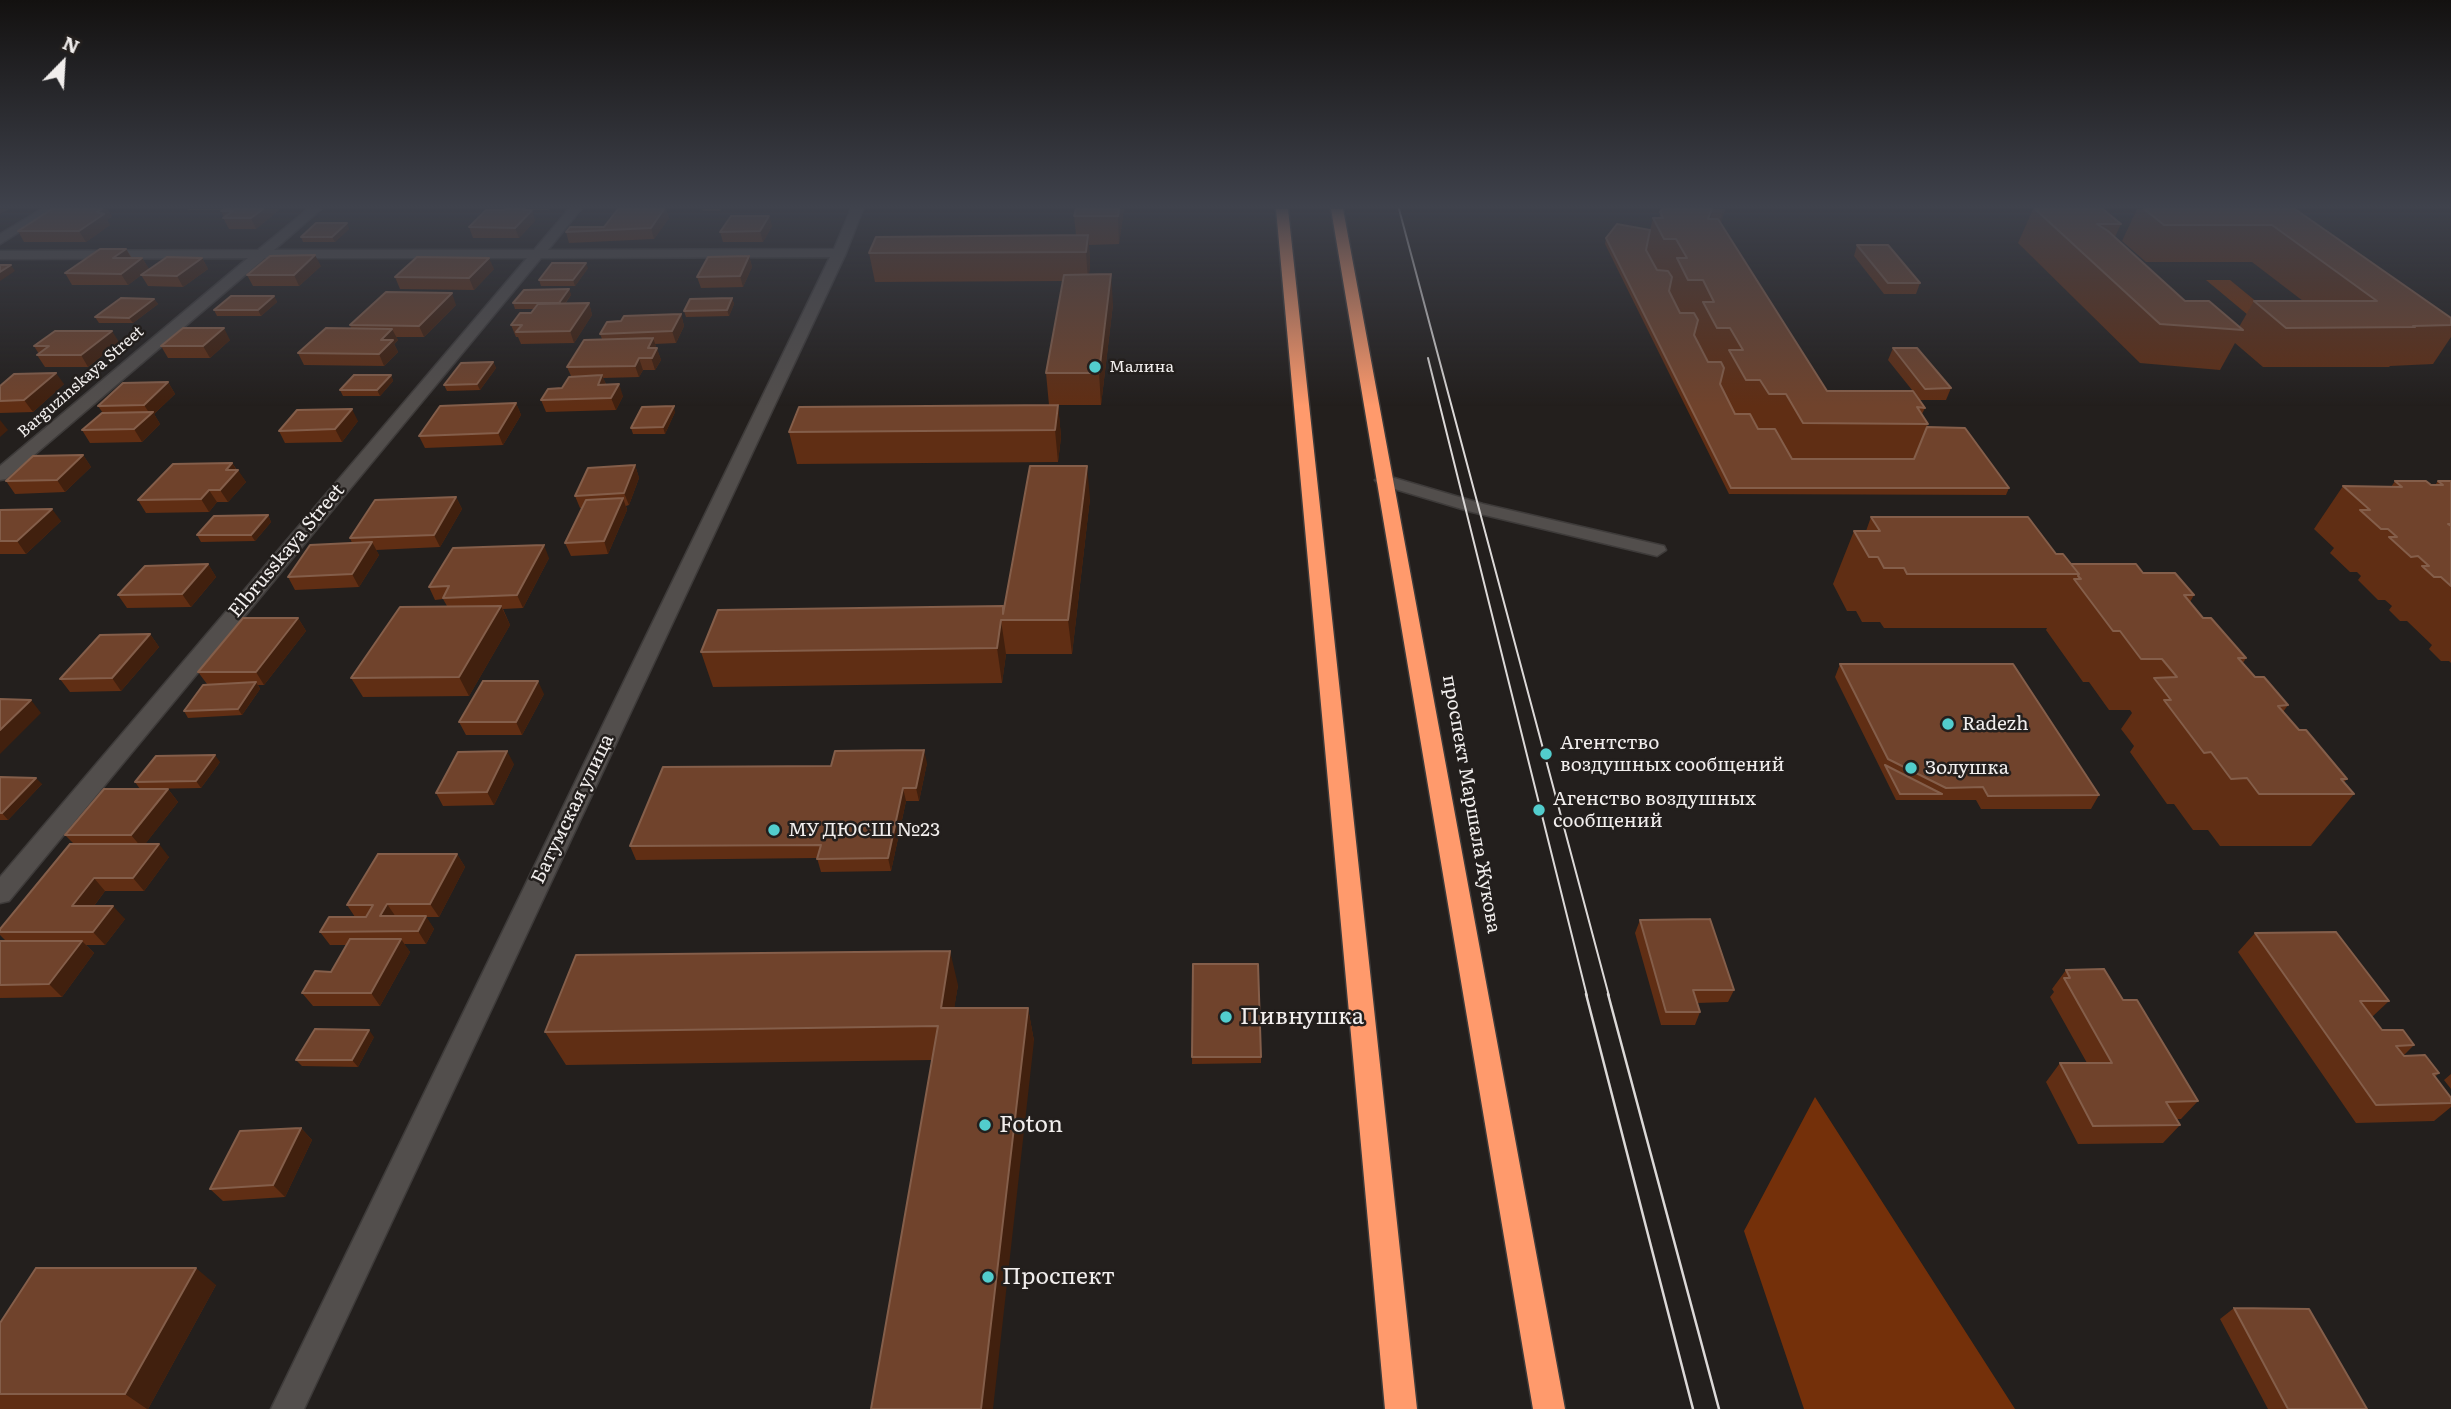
<!DOCTYPE html>
<html>
<head>
<meta charset="utf-8">
<style>
	body { margin:0 }
	#map { position:relative; width:2451px; height:1409px; overflow:hidden; background:#231f1d; font-family:Literata,serif }
	canvas { display:block }
	.north { position:absolute; left:28px; top:28px; width:70px; height:70px; -webkit-text-stroke:5px #231f1d; paint-order:stroke; rotate:24deg; font-size:19px; font-weight:700; line-height:28px; text-align:center; color:#f1eeed }
	.north::after { content:''; display:block; margin:auto; width:24px; height:32px; background:#f1eeed; clip-path:polygon(50% 0,100% 100%,50% 72%,0 100%) }
</style>
</head>
<body>
<div id="map">
<canvas width="2451" height="1409"></canvas>
<div class="north">N</div>
</div>
<script>
const ctx = document.querySelector('canvas').getContext('2d');
ctx.lineJoin = 'round';
function fill(path, color) {
  ctx.fillStyle = color;
  ctx.fill(path, 'evenodd');
}
function shape(rows) {
  const path = new Path2D();
  for (const r of rows) {
    path.moveTo(r[0], r[1]);
    for (let i = 2; i < r.length; i += 2) path.lineTo(r[i], r[i + 1]);
  }
  return path;
}
function trace(path, color, width, dash) {
  ctx.strokeStyle = color;
  ctx.lineWidth = width;
  ctx.lineCap = dash ? 'butt' : 'round';
  ctx.setLineDash(dash || []);
  ctx.stroke(path);
}
function write(font, color, halo, rows, align = 'center') {
  ctx.font = font + ' Literata,serif';
  ctx.lineWidth = 5;
  ctx.setLineDash([]);
  ctx.textBaseline = 'middle';
  ctx.strokeStyle = halo;
  ctx.fillStyle = color;
  for (const [text, x, y, turn = 0] of rows) {
    ctx.save();
    ctx.translate(x, y);
    ctx.rotate((+turn || 0) * Math.PI / 180);
    ctx.textAlign = isNaN(turn) ? turn : align;
    if (halo) ctx.strokeText(text, 0, 0);
    ctx.fillText(text, 0, 0);
    ctx.restore();
  }
}
fill(shape([
	[2206,280,2230,280,2280,321,2254,320],
	[1815,1097,2015,1409,1804,1409,1744,1231]
]), '#74300a');
const minor = shape([
	[42,209,56,209,0,244,0,234,42,209],
	[308,209,321,209,274,250,534,250,569,209,581,209,548,250,834,249,851,209,863,209,846,253,304,1409,271,1409,830,257,541,258,9,901,0,903,0,877,527,258,265,258,6,479,0,480,0,466,248,258,0,259,0,251,258,250,308,209],
	[1384,475,1483,504,1664,546,1666,550,1657,556,1472,512,1378,484,1375,480,1384,475]
]);
const highway = shape([
	[1276,209,1288,209,1417,1409,1385,1409,1276,209],
	[1331,209,1343,209,1565,1409,1533,1409,1331,209]
]);
trace(minor, '#3e3b3a', 3);
trace(highway, '#3e3b3a', 3);
fill(minor, '#524e4c');
fill(highway, '#ff9a6c');
trace(shape([
	[1399,209,1609,996],
	[1428,358,1587,996]
]), '#dcd9d8', 2);
trace(shape([
	[1586,994,1693,1409],
	[1608,994,1719,1409]
]), '#dcd9d8', 2.5);
fill(shape([
	[52,209,107,209,112,216,107,220,110,225,86,242,24,242,18,231],
	[187,209,278,209,279,210,256,229,229,229,223,218,224,218,221,211,222,210,188,210],
	[505,209,550,209,548,210,532,210,535,221,519,238,473,238,469,227],
	[664,209,666,209,669,218,654,239,569,243,566,232,604,227],
	[702,209,721,209,720,211,703,211],
	[1076,209,1124,209,1119,244,1089,245,1090,264,1089,274,1113,304,1101,405,1049,405,1046,373,1063,281,875,282,869,253,1076,235,1074,216],
	[1662,209,1725,209,1721,223,1827,391,1925,408,1922,414,1928,424,1927,427,2009,488,2006,495,1729,494,1605,244,1606,238,1650,230,1653,218,1659,218],
	[2033,209,2103,209,2121,224,2115,237,2185,301,2239,327,2254,301,2303,301,2252,262,2146,262,2122,241,2137,209,2295,209,2451,318,2451,337,2433,364,2390,366,2389,367,2263,367,2235,343,2220,370,2140,363,2018,243],
	[769,216,772,226,763,242,723,242,720,232],
	[347,223,349,229,335,242,303,242,301,237],
	[1857,245,1920,283,1916,294,1884,294,1854,256],
	[126,249,132,258,142,258,149,269,128,285,72,285,65,273],
	[749,256,752,267,743,287,701,288,697,277],
	[202,258,208,269,183,287,148,286,141,275],
	[321,266,299,286,253,286,247,275],
	[588,268,575,286,541,286,539,280],
	[494,269,474,290,400,289,395,277],
	[569,289,571,295,565,304,589,303,592,315,574,343,521,344,518,337,516,337,511,325,531,313,534,309,515,309,513,303],
	[274,296,277,302,261,316,217,316,214,310],
	[732,298,734,304,729,316,686,317,684,311],
	[154,299,158,304,133,323,99,323,95,317],
	[456,305,424,337,396,337,398,340,394,344,398,352,384,366,304,365,298,353,351,328,350,325],
	[681,314,684,326,676,343,655,344,661,360,655,370,643,370,639,377,603,378,606,384,623,396,616,410,546,412,541,400,562,388,571,376,567,367,602,339,600,334,621,321],
	[230,340,210,358,168,358,161,346],
	[119,342,88,367,45,367,37,355,39,354,34,346],
	[1893,348,1951,388,1946,400,1920,400,1888,360],
	[493,362,496,368,480,390,447,391,444,385],
	[391,375,393,381,380,396,343,396,340,390],
	[168,382,175,394,154,414,160,424,142,442,90,443,82,430,103,413,98,406],
	[64,384,33,412,0,413,0,386],
	[516,403,521,415,503,445,425,448,419,436],
	[1058,405,1061,437,1058,462,797,464,789,432],
	[675,412,665,434,633,434,631,428],
	[358,421,342,442,285,443,279,431],
	[83,455,91,467,65,492,15,494,6,481],
	[232,463,246,482,228,502,217,502,209,512,146,513,138,500],
	[635,465,639,478,629,505,626,506,627,510,608,554,571,556,565,543,582,508,580,508,575,496],
	[2395,481,2431,485,2435,485,2438,481,2451,481,2451,663,2449,661,2441,661,2429,649,2432,645,2407,621,2400,621,2389,610,2392,606,2385,600,2378,600,2358,580,2361,576,2357,572,2350,572,2330,553,2334,548,2314,529,2343,486,2391,487],
	[456,497,462,509,440,547,376,550,379,555,359,587,295,590,288,577,352,543,350,538],
	[1090,498,1072,654,1006,654,1002,683,713,687,701,652,1004,611],
	[0,510,61,521,26,554,0,554],
	[268,515,271,522,255,541,201,542,197,535],
	[1871,517,2056,554,2071,564,2143,573,2194,595,2190,602,2203,618,2246,658,2243,663,2255,677,2288,705,2283,712,2299,730,2347,779,2344,782,2354,794,2311,846,2220,846,2208,830,2193,830,2174,804,2167,804,2130,752,2134,746,2121,729,2132,713,2130,710,2109,710,2089,682,2083,682,2046,630,2047,628,1884,628,1880,622,1862,622,1856,611,1847,611,1833,584,1854,531,1866,531],
	[549,558,523,608,503,609,510,625,469,696,363,697,351,678,447,606,443,599,435,600,429,587],
	[208,564,216,577,191,607,127,608,118,595],
	[298,618,306,631,264,685,258,685,260,689,242,715,188,718,184,711,207,684,198,672],
	[150,634,159,647,121,691,70,692,60,679],
	[1840,664,2099,795,2091,809,1981,809,1976,800,1896,800,1835,677],
	[544,694,522,735,466,735,459,722],
	[220,762,201,788,144,789,168,789,178,802,145,844,169,857,144,891,105,891,94,906,125,919,105,945,86,945,94,953,62,997,0,998,0,941,6,941,0,935,0,929,74,844,65,835,140,789,135,782],
	[927,763,919,801,906,801,891,871,821,872,817,858,636,860,630,846,831,766],
	[514,764,494,805,443,806,436,793],
	[0,777,42,784,8,820,0,820],
	[457,854,465,867,439,917,426,917,434,929,426,944,404,944,410,952,380,1006,313,1006,302,993,331,972,347,945,330,945,320,932,355,917,347,905],
	[1640,920,1734,990,1728,1002,1697,1003,1700,1012,1695,1025,1661,1025,1635,933],
	[2255,933,2389,1001,2372,1017,2382,1030,2414,1045,2404,1055,2439,1073,2435,1077,2451,1098,2451,1107,2434,1121,2356,1123,2238,952],
	[1193,964,1261,1057,1261,1063,1192,1064],
	[2066,970,2123,1000,2198,1101,2181,1119,2176,1119,2180,1125,2163,1143,2078,1144,2046,1082,2060,1063,2087,1063,2050,997,2054,992,2052,989],
	[958,985,954,1008,1028,1008,1034,1041,932,1060,566,1065,545,1032],
	[374,1037,358,1067,302,1066,296,1060],
	[2451,1074,2451,1089,2444,1080],
	[301,1128,312,1140,285,1197,223,1201,210,1189],
	[216,1285,148,1409,0,1409,0,1322],
	[2234,1308,2367,1409,2268,1409,2220,1319]
]), '#602e14');
fill(shape([
	[0,209,9,209,0,214],
	[102,209,107,209,112,216,107,220,110,225,86,242,79,231,97,212],
	[263,209,278,209,279,210,256,229,251,218],
	[525,209,527,209,529,213,532,210,535,221,519,238,515,228],
	[664,209,666,209,669,218,654,239,651,228],
	[1119,209,1124,209,1119,244,1118,216],
	[1712,209,1713,209,1707,233,1708,219],
	[1723,209,1725,209,1720,225,1717,234],
	[769,216,772,226,763,242,760,231],
	[347,223,349,229,335,242,332,237],
	[1088,235,1090,264,1088,281,1086,252],
	[126,249,132,260,113,258],
	[315,255,321,266,299,286,294,275],
	[749,256,752,267,743,287,740,276],
	[142,258,149,269,128,285,121,274],
	[202,258,208,269,183,287,177,276],
	[489,258,494,269,474,290,469,278],
	[586,263,588,268,575,286,573,280],
	[11,265,15,271,0,281,0,272],
	[1111,274,1113,304,1101,405,1099,373],
	[569,289,571,295,561,308,559,303],
	[452,293,456,305,424,337,419,326],
	[274,296,277,302,261,316,258,310],
	[732,298,734,304,729,316,727,310],
	[154,299,158,304,133,323,129,318],
	[589,303,592,315,574,343,570,331],
	[681,314,684,326,676,343,672,331],
	[224,328,230,340,210,358,203,346],
	[392,329,398,340,394,344,398,352,384,366,379,354,381,340],
	[112,331,119,342,88,367,81,355],
	[653,338,661,360,655,370,648,348],
	[639,358,643,370,639,377,635,366],
	[493,362,496,368,480,390,477,384],
	[56,373,64,384,33,412,24,400],
	[391,375,393,381,380,396,377,390],
	[602,375,607,387,598,385],
	[168,382,175,394,154,414,160,424,142,442,134,429,150,414,144,405],
	[619,384,623,396,616,410,611,398],
	[516,403,521,415,503,445,498,433],
	[1058,405,1061,437,1058,462,1055,430],
	[674,406,675,412,665,434,663,427],
	[352,409,358,421,342,442,335,429],
	[0,420,8,430,0,437],
	[83,455,91,467,65,492,57,480],
	[232,463,237,471,238,470,246,482,228,502,220,490,226,470],
	[635,465,639,478,629,505,624,493],
	[1087,466,1090,498,1072,654,1068,620],
	[209,490,217,502,209,512,201,499],
	[456,497,462,509,440,547,434,535],
	[623,498,627,510,608,554,604,541],
	[52,509,61,521,26,554,17,541],
	[268,515,271,522,255,541,251,535],
	[372,542,379,555,359,587,352,574],
	[544,545,549,558,523,608,517,595],
	[208,564,216,577,191,607,182,594],
	[501,606,510,625,469,696,459,677],
	[298,618,306,631,264,685,256,672],
	[1001,620,1006,654,1002,683,997,648],
	[150,634,159,647,121,691,112,678],
	[538,681,544,694,522,735,516,722],
	[256,682,260,689,242,715,238,709],
	[31,700,41,713,0,754,0,730],
	[924,750,927,763,919,801,916,788],
	[507,751,514,764,494,805,487,792],
	[215,755,220,762,201,788,196,781],
	[36,778,42,784,8,820,2,813],
	[903,788,906,801,891,871,888,858],
	[168,789,178,802,142,848,131,835],
	[159,844,169,857,144,891,133,878],
	[457,854,465,867,439,917,430,904],
	[94,878,105,891,84,919,72,906],
	[387,904,396,917,380,916],
	[113,906,125,919,105,945,93,932],
	[426,916,434,929,426,944,418,931],
	[401,939,410,952,380,1006,371,993],
	[82,941,94,953,62,997,49,984],
	[950,951,958,985,949,1041,941,1008],
	[1028,1008,1034,1041,993,1409,981,1409],
	[369,1030,374,1037,358,1067,352,1060],
	[301,1128,312,1140,285,1197,273,1185],
	[196,1268,216,1285,148,1409,147,1409,125,1394]
]), '#41200e');
const building = shape([
	[52,209,102,209,97,212,104,214,79,231,18,231,52,209],
	[224,209,263,209,251,218,223,218,233,211,221,211,224,209],
	[505,209,525,209,523,210,532,210,515,228,469,227,486,210,504,210,505,209],
	[618,209,664,209,651,228,566,232,570,227,604,227,618,209],
	[1076,209,1119,209,1118,216,1074,216,1076,209],
	[1662,209,1712,209,1708,219,1718,219,1827,391,1913,391,1925,408,1917,407,1928,424,1803,423,1786,394,1769,394,1760,380,1746,380,1729,350,1743,350,1730,328,1717,328,1703,302,1714,302,1703,280,1688,280,1677,258,1687,258,1676,239,1664,239,1653,218,1663,218,1660,212,1662,209],
	[2035,209,2103,209,2121,224,2097,224,2108,231,2185,301,2209,301,2243,330,2160,324,2035,209],
	[2144,209,2295,209,2451,318,2451,325,2413,326,2415,327,2286,328,2254,301,2377,301,2272,225,2164,225,2144,209],
	[731,216,769,216,760,231,720,232,731,216],
	[316,223,347,223,332,237,301,237,316,223],
	[1617,224,1650,230,1646,250,1657,270,1668,271,1672,277,1669,291,1680,313,1694,313,1698,320,1694,335,1708,362,1721,362,1724,368,1720,384,1735,414,1750,414,1758,429,1775,429,1792,459,1914,459,1927,427,1965,428,2009,488,1731,488,1606,238,1617,224],
	[1088,235,1086,252,869,253,876,237,1088,235],
	[1857,245,1888,245,1920,283,1888,283,1857,245],
	[100,249,126,249,113,258,142,258,121,274,65,273,100,249],
	[315,255,294,275,247,275,270,256,315,255],
	[749,256,740,276,697,277,708,257,749,256],
	[167,257,202,258,177,276,141,275,167,257],
	[417,257,489,258,469,278,395,277,417,257],
	[552,263,586,263,573,280,539,280,552,263],
	[0,265,11,265,0,272,0,265],
	[1111,274,1099,373,1046,373,1064,275,1111,274],
	[569,289,559,303,513,303,524,290,569,289],
	[386,292,452,293,419,326,350,325,386,292],
	[231,296,274,296,258,310,214,310,231,296],
	[121,298,154,299,129,318,95,317,121,298],
	[732,298,727,310,684,311,690,299,732,298],
	[589,303,570,331,516,332,522,325,511,325,520,313,531,313,538,304,589,303],
	[681,314,672,331,600,334,607,322,621,321,624,316,681,314],
	[183,328,224,328,203,346,161,346,183,328],
	[326,328,392,329,381,340,393,340,379,354,298,353,326,328],
	[55,331,112,331,81,355,37,355,49,346,34,346,55,331],
	[653,338,648,348,657,348,652,358,639,358,635,366,567,367,584,340,653,338],
	[1893,348,1917,348,1951,388,1925,389,1893,348],
	[493,362,477,384,444,385,461,363,493,362],
	[56,373,24,400,0,401,0,386,14,374,56,373],
	[354,375,391,375,377,390,340,390,354,375],
	[602,375,598,385,619,384,611,398,541,400,548,389,562,388,569,377,602,375],
	[168,382,144,405,98,406,123,383,168,382],
	[516,403,498,433,419,436,440,406,516,403],
	[1058,405,1055,430,789,432,799,407,1058,405],
	[674,406,663,427,631,428,642,407,674,406],
	[352,409,335,429,279,431,297,410,352,409],
	[153,412,134,429,82,430,102,413,153,412],
	[83,455,57,480,6,481,33,456,83,455],
	[232,463,226,470,238,470,220,490,209,490,201,499,138,500,173,464,232,463],
	[635,465,624,493,575,496,588,468,635,465],
	[1030,466,1087,466,1068,620,1001,620,997,648,701,652,718,610,1003,606,1003,614,1030,466],
	[2395,481,2426,481,2431,485,2443,485,2438,481,2451,481,2451,524,2448,524,2451,526,2451,586,2441,577,2434,577,2422,566,2429,566,2418,556,2411,557,2389,537,2397,537,2388,529,2381,529,2360,510,2370,510,2343,486,2402,487,2395,481],
	[456,497,434,535,350,538,375,500,456,497],
	[623,498,604,541,565,543,586,500,623,498],
	[52,509,17,541,0,541,0,510,52,509],
	[268,515,251,535,197,535,214,516,268,515],
	[1871,517,2028,517,2056,554,2063,554,2079,574,1907,574,1904,568,1884,568,1878,557,1869,557,1854,531,1880,531,1871,517],
	[372,542,352,574,288,577,310,545,372,542],
	[544,545,517,595,443,598,449,586,429,587,453,548,544,545],
	[208,564,182,594,118,595,145,566,208,564],
	[2071,564,2136,564,2143,573,2175,573,2194,595,2184,595,2203,618,2211,618,2246,658,2238,658,2255,677,2264,677,2288,705,2278,706,2299,730,2306,730,2347,779,2341,779,2354,794,2259,794,2247,778,2231,779,2211,752,2204,753,2164,700,2171,700,2154,678,2177,677,2162,659,2141,659,2120,631,2113,631,2074,579,2081,579,2078,576,2079,574,2071,564],
	[501,606,459,677,351,678,400,607,501,606],
	[243,618,298,618,256,672,198,672,243,618],
	[150,634,112,678,60,679,100,635,150,634],
	[1840,664,2013,664,2099,795,1988,796,1983,787,1946,788,1888,759,1840,664],
	[483,681,538,681,516,722,459,722,483,681],
	[256,682,238,709,184,711,203,685,256,682],
	[0,699,31,700,0,730,0,699],
	[924,750,916,788,903,788,888,858,817,859,821,845,630,846,663,767,831,766,835,751,924,750],
	[507,751,487,792,436,793,458,752,507,751],
	[215,755,196,781,135,782,156,756,215,755],
	[1885,765,1942,794,1900,794,1885,765],
	[0,777,36,778,2,813,0,813,0,777],
	[104,789,168,789,131,835,65,835,104,789],
	[70,844,159,844,133,878,94,878,72,906,113,906,93,932,0,932,0,929,70,844],
	[378,854,457,854,430,904,387,904,380,916,426,916,418,931,320,932,329,917,366,917,373,905,347,905,378,854],
	[1710,919,1734,990,1693,990,1700,1012,1666,1012,1640,920,1710,919],
	[2336,932,2389,1001,2360,1001,2382,1030,2403,1030,2414,1045,2396,1046,2404,1056,2425,1055,2439,1073,2433,1074,2451,1098,2451,1103,2376,1105,2255,933,2336,932],
	[350,939,401,939,371,993,302,993,315,971,331,972,350,939],
	[0,941,82,941,49,984,0,985,0,941],
	[950,951,941,1008,1028,1008,981,1409,871,1409,938,1026,545,1032,576,955,950,951],
	[1193,964,1258,964,1261,1057,1192,1057,1193,964],
	[2104,969,2123,1000,2137,1000,2198,1101,2166,1102,2180,1125,2093,1126,2060,1063,2112,1063,2064,978,2070,978,2066,970,2104,969],
	[315,1029,369,1030,352,1060,296,1060,315,1029],
	[301,1128,273,1185,210,1189,240,1131,301,1128],
	[36,1268,196,1268,125,1394,0,1394,0,1323,36,1268],
	[2234,1308,2309,1309,2367,1409,2288,1409,2234,1308]
]);
fill(building, '#70432c');
trace(building, '#845e4a', 2);
const sky = ctx.createLinearGradient(0, 0, 0, 406);
sky.addColorStop(0, '#131110');
sky.addColorStop(0.51, '#3f424c');
sky.addColorStop(1, '#3f424c00');
ctx.fillStyle = sky;
ctx.fillRect(0, 0, 2451, 406);
for (const [x, y, r, color] of [
	[1095,367,7,"#52cdcd"],
	[1948,724,7,"#52cdcd"],
	[1546,754,7,"#52cdcd"],
	[1911,768,7,"#52cdcd"],
	[1539,810,7,"#52cdcd"],
	[774,830,7,"#52cdcd"],
	[1226,1017,7,"#52cdcd"],
	[985,1125,7,"#52cdcd"],
	[988,1277,7,"#52cdcd"]
]) {
  const dot = new Path2D();
  dot.arc(x, y, r, 0, 2 * Math.PI);
  ctx.fillStyle = color;
  ctx.fill(dot);
  trace(dot, '#231f1d', 2.5);
}
write('16px', '#f1eeed', '#231f1d', [
	["Малина",1109,367]
], 'left');
write('16px', '#f1eeed', '#231f1d', [
	["Barguzinskaya Street",81,382,-41]
]);
write('19px', '#f1eeed', '#231f1d', [
	["Elbrusskaya Street",287,551,-50],
	["проспект Маршала Жукова",1471,804,80],
	["Батумская улица",573,809,-64]
]);
write('19px', '#f1eeed', '#231f1d', [
	["Radezh",1962,724],
	["Агентство",1560,743],
	["воздушных сообщений",1560,765],
	["Золушка",1925,768],
	["Агенство воздушных",1553,799],
	["сообщений",1553,821],
	["МУ ДЮСШ №23",788,830]
], 'left');
write('23px', '#f1eeed', '#231f1d', [
	["Пивнушка",1240,1017],
	["Foton",999,1125],
	["Проспект",1002,1277]
], 'left');
</script>
</body>
</html>
